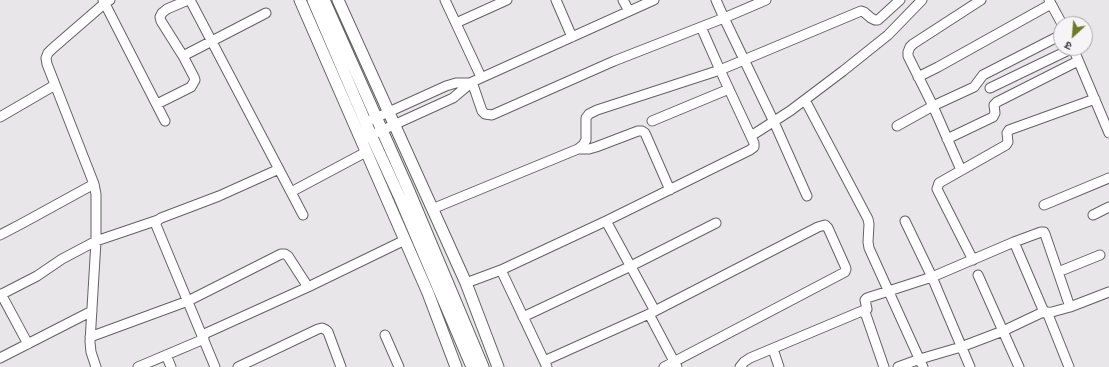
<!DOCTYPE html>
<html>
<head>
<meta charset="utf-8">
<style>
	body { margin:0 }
	#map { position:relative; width:1109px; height:367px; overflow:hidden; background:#e9e6e9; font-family:Barlow,"Noto Sans Devanagari",sans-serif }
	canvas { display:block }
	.north { position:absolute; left:1053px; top:16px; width:40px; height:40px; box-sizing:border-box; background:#f6f4f6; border:1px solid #aaa8aa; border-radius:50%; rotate:206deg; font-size:11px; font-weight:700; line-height:16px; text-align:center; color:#383738 }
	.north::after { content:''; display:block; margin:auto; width:14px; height:18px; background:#6d7a27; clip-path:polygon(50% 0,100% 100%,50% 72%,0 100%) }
</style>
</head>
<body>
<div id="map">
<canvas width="1109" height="367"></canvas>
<div class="north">उ</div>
</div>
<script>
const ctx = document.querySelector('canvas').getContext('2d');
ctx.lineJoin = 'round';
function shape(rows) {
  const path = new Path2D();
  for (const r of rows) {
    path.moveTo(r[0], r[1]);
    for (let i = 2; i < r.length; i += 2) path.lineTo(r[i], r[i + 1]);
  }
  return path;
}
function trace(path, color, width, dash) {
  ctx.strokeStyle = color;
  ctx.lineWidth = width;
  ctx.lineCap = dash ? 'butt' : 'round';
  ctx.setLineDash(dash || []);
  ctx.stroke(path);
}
const minor = shape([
	[103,0,165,121],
	[190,0,303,215],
	[445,0,481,77],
	[556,0,572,37],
	[623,0,629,11],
	[716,0,724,18,774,122,807,196],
	[1049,0,1062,24],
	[456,23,507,0],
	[1073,48,1109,133],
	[183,56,266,13],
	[918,77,938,67,1051,4],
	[472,82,482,111,485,114,492,115,614,61,724,18,766,0],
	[990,88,1073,48],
	[805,100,868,219,869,224,868,242,869,248,923,367],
	[157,104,191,87,195,80,194,77,183,56,161,21,160,17,162,13,167,9,188,0],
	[0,117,55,85],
	[371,120,446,86,456,83,470,83],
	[652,121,729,89],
	[897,126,933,106,974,87,983,75,1061,35],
	[751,136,790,111,843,71,888,35,922,0],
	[365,138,453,98,472,82,654,0],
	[947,139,993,117,995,113,994,105,997,102,1078,61],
	[578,149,589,149,596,147,638,131,642,131,645,133,670,190],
	[961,170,933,106,908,56,908,52,910,47,913,44,981,0],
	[291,192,366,152],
	[1044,205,1109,178],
	[432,209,578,149,583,145,586,140,586,118,589,114,597,110,720,70,861,11,864,12,871,18,875,20,878,20,900,0],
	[1093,215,1109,207],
	[606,221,655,311],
	[905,221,932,277,970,367],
	[0,235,21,224,94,184],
	[1014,242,1044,312],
	[973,260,937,189,939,183,1006,145,1008,142,1007,133,1009,130,1095,99],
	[501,270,547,367],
	[1058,272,1100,255],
	[978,275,1019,367],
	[466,283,501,270,606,221,750,150,754,147,754,143,720,70,701,27],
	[1,294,28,344],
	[0,295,37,276,62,259,96,241,158,220],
	[862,311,867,309,865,300,867,298,932,277,1014,242,1041,232,1044,232,1045,234,1070,307],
	[1047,312,1069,367],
	[649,314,677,367],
	[523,317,631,266,716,223],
	[202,335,308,287,405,240],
	[385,335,399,367],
	[90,337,188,301,281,254,285,254,288,256,308,287],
	[773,349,779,367],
	[166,355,171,367],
	[0,358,92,311],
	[544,361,649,314,818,227,825,225,828,228,845,266,846,269,845,272,664,367],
	[96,367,91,352,90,342,96,241,96,194,94,184,47,64,46,58,48,53,52,49,105,3,110,0],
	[138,367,204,339],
	[215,367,156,225,156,223,158,220,161,218,219,196,279,169],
	[238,367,318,329,322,328,326,330,328,332,341,367],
	[740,367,744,362,750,358,862,311,866,315,884,367],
	[898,367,920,359,961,347,1003,331,1041,313,1052,312,1070,307,1109,292]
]);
const major = shape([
	[300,0,428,293,456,367],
	[313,0,371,135,400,198,472,367],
	[324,0,409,191,483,367],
	[338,0,466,283,498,367]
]);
trace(minor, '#646264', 11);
trace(major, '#646264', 13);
trace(minor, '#fff', 9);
trace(major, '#fff', 11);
</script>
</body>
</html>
